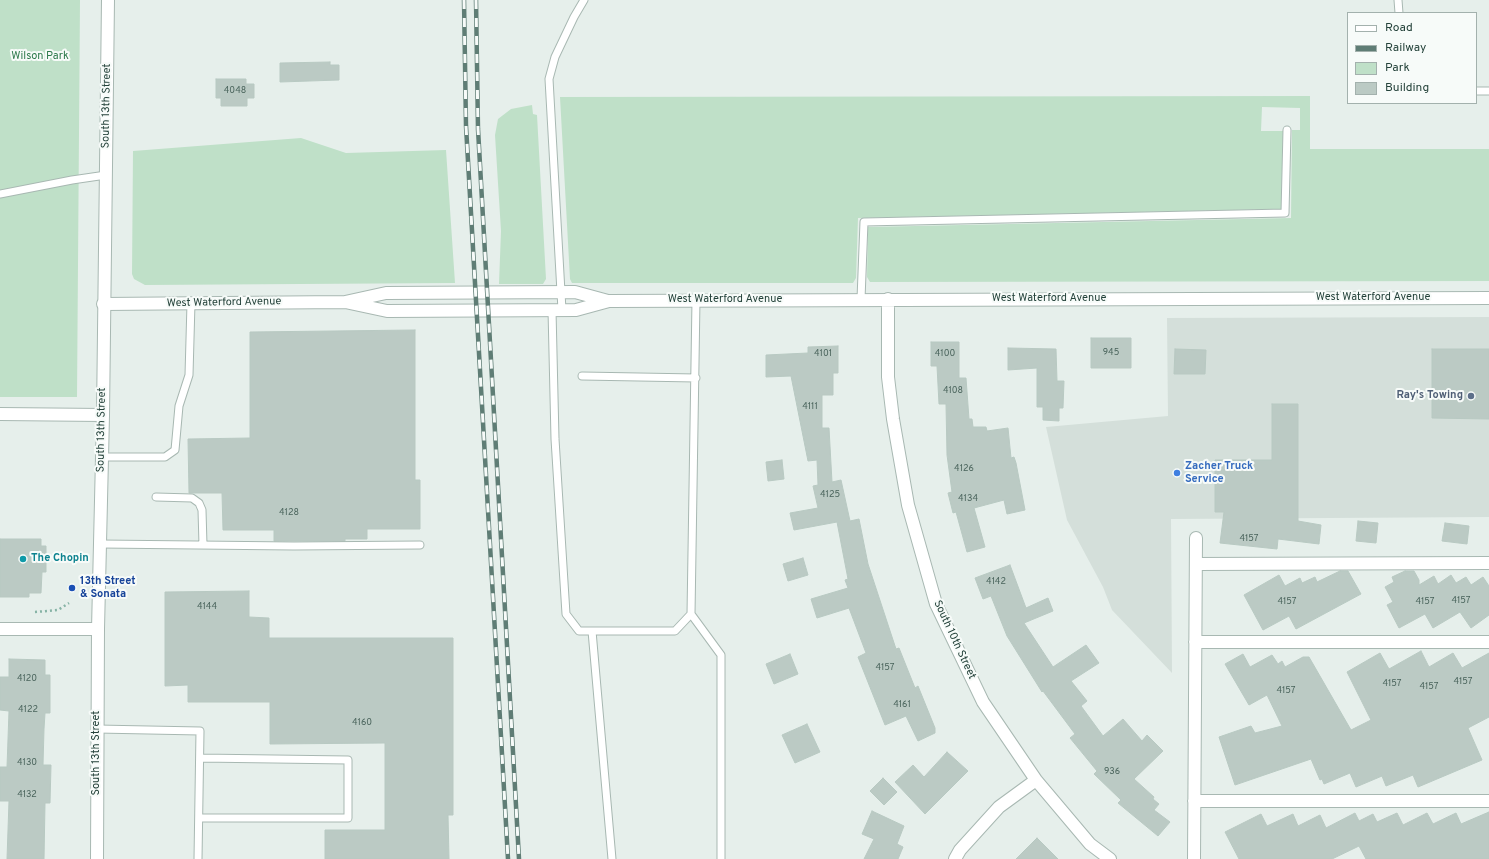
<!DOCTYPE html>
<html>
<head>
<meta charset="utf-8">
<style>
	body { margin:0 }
	#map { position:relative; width:1489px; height:859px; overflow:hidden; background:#e6efeb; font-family:Overpass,sans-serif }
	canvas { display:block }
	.legend { position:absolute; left:1347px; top:12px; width:130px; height:92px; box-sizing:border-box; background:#f7fbf9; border:1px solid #a3b1ad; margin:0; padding:5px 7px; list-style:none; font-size:12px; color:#24423a }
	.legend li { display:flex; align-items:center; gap:8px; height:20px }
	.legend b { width:20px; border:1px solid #a3b1ad }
</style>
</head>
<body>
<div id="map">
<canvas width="1489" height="859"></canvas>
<ul class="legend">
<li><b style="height:5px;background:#fff"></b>Road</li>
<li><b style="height:5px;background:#5f7d75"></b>Railway</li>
<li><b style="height:11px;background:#bfe0c8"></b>Park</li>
<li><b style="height:11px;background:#bbcac4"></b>Building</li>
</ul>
</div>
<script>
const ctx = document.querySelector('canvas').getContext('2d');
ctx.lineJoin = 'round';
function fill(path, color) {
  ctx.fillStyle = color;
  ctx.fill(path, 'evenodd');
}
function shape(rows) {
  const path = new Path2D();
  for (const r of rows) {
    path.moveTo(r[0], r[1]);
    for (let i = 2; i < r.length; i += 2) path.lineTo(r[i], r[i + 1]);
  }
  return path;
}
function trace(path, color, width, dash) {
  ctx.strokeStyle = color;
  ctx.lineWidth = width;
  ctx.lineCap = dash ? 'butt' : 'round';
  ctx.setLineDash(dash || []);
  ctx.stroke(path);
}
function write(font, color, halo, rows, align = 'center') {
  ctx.font = font + ' Overpass,sans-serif';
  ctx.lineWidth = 4;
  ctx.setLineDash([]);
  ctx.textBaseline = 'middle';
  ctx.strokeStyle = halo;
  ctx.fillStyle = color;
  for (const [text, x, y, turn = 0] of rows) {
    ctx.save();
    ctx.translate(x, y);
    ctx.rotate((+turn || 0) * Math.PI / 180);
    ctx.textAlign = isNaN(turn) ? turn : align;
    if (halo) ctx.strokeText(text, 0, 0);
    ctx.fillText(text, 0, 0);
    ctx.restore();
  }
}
fill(shape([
	[1489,317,1489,517,1171,519,1172,673,1112,610,1103,587,1067,520,1046,427,1168,416,1167,318]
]), '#d4dfda');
fill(shape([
	[0,0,80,0,77,397,0,397],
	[1310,96,1310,149,1489,149,1489,281,870,282,867,277,868,227,1291,218,1292,130,1300,130,1300,108,1262,107,1261,131,1283,131,1281,209,858,218,856,278,853,283,572,283,570,279,560,97],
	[532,105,533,114,537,115,546,279,543,284,499,284,501,231,495,135,498,119,511,109],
	[301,138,346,153,446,150,455,283,145,285,134,279,132,274,133,151]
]), '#bfe0c8');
const building = shape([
	[330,62,330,65,339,65,339,80,280,82,280,63,330,62],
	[216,79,246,79,246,84,254,84,254,98,247,98,247,106,221,106,221,98,216,98,216,79],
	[415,330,415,480,420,480,420,529,367,529,367,539,345,539,345,541,274,541,274,530,223,530,222,493,189,493,188,439,250,438,250,332,415,330],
	[1091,338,1131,338,1131,368,1091,368,1091,338],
	[931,342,959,342,959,378,966,378,969,419,972,419,973,427,986,427,987,431,1008,428,1011,458,1014,457,1016,463,1025,510,1007,514,1004,500,974,508,985,547,967,552,956,512,953,513,948,493,952,492,947,455,946,404,939,404,937,366,931,366,931,342],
	[838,346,838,373,833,373,833,395,822,395,822,428,829,428,832,482,841,480,850,521,859,519,868,564,896,649,899,648,915,688,918,686,935,728,935,733,918,741,906,716,885,725,858,657,866,653,849,608,817,618,811,599,848,588,845,580,848,579,837,522,794,530,790,513,818,508,813,486,818,485,817,460,808,461,791,376,766,377,766,355,808,353,808,347,838,346],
	[1008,348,1056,349,1057,381,1064,381,1063,408,1059,408,1059,421,1043,420,1043,407,1037,407,1037,368,1008,370,1008,348],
	[1175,349,1206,350,1205,374,1174,374,1175,349],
	[1432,349,1489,349,1489,419,1432,418,1432,349],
	[1272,404,1298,404,1298,521,1321,525,1319,544,1278,539,1277,549,1220,543,1224,512,1215,512,1215,460,1272,460,1272,404],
	[782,460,784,479,768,481,766,462,782,460],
	[1358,521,1378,523,1376,543,1356,541,1358,521],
	[1445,523,1469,526,1467,544,1442,541,1445,523],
	[0,539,41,539,41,546,46,546,46,572,42,572,41,593,29,593,29,597,0,597,0,539],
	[803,558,808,575,788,581,783,564,803,558],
	[1010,565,1026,608,1048,598,1053,611,1024,623,1053,667,1086,645,1099,663,1071,681,1087,701,1081,706,1103,736,1123,719,1142,741,1147,735,1163,751,1134,779,1154,797,1153,799,1159,804,1154,810,1170,822,1158,836,1118,803,1121,800,1094,774,1097,771,1070,738,1075,734,1043,691,1042,692,1007,636,991,596,983,599,975,578,1010,565],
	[1340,571,1348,571,1361,594,1296,629,1289,616,1263,630,1244,595,1279,575,1285,586,1300,578,1302,583,1315,577,1317,582,1340,571],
	[1405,571,1414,571,1419,580,1419,585,1434,576,1438,584,1451,575,1456,583,1466,577,1471,585,1483,577,1489,586,1489,615,1471,628,1460,612,1433,628,1425,614,1399,628,1387,605,1393,602,1385,587,1394,582,1392,577,1405,571],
	[249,591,249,617,269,618,269,638,453,638,453,815,448,815,449,859,325,859,325,830,385,830,385,743,270,744,270,702,188,702,188,685,165,686,165,592,249,591],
	[1421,651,1429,667,1453,653,1462,668,1489,653,1489,717,1468,728,1482,760,1418,787,1413,775,1386,786,1382,776,1356,787,1350,773,1324,784,1322,779,1320,780,1311,759,1235,785,1219,737,1251,726,1255,733,1282,726,1267,695,1249,705,1225,664,1243,654,1250,667,1272,655,1278,664,1282,661,1285,667,1303,657,1309,657,1351,730,1371,720,1347,672,1380,653,1389,669,1421,651],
	[790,654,798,674,774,684,766,664,790,654],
	[9,659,45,660,45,675,50,675,50,713,45,713,44,729,43,765,51,765,50,803,45,803,44,859,7,859,9,801,0,801,0,767,7,767,9,711,0,710,0,677,9,677,9,659],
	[807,724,820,752,795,763,782,735,807,724],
	[947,752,968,771,925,814,895,782,913,765,924,777,947,752],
	[883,778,897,792,884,805,870,791,883,778],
	[872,811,904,826,897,844,903,847,898,859,864,859,874,839,862,834,872,811],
	[1489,812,1489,859,1366,859,1359,846,1332,859,1239,859,1225,832,1261,814,1267,826,1293,814,1298,826,1320,815,1326,828,1355,813,1359,821,1373,814,1377,822,1397,813,1403,825,1427,813,1433,824,1456,813,1461,824,1489,812],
	[1037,838,1058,859,1016,859,1037,838]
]);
fill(building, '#bbcac4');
trace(building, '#b8c9c2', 1);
const service = shape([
	[1398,0,1399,13],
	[1476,91,1489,91],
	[0,194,72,180,106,175],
	[861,299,864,222,1285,213,1287,130],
	[552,310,555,439,566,614,579,631,675,631,691,614,696,300],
	[562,310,549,79,555,57,574,17,584,0],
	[582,376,696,378],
	[102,457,165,457,175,450,179,406,189,375,191,303],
	[156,497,192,498,199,503,202,510,203,545],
	[100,544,294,546,420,545],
	[691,614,721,655,721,859],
	[592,631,612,859],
	[97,729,200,731,198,859],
	[199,818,348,818,348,760,200,758]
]);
const minor = shape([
	[888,299,888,377,893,419,908,505,936,604,983,702,1036,780,1090,844,1110,859],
	[345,302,387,311,576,310,609,301,1489,298],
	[103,304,345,302,386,293,575,292,608,301],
	[0,414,103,415],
	[1196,564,1489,563],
	[0,629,98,629],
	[1195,642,1489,642],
	[1194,801,1489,801],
	[955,859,960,850,999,807,1036,780],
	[1194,859,1196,538]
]);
const tertiary = shape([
	[97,859,98,629,103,415,108,0]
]);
trace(service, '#a8b8b2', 9);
trace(minor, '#a8b8b2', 14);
trace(tertiary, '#a8b8b2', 14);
trace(shape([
	[35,612,58,610,69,603]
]), '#86b3a5', 2.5, [2, 3]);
trace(service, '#fff', 7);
trace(minor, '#fff', 12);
trace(tertiary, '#fff', 12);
const rail = shape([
	[464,0,466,126,508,859],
	[476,0,478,129,519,859]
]);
trace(rail, '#5f7d75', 4.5);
trace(rail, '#f7fbf9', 3, [9]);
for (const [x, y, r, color] of [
	[1471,396,4,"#5c6f8a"],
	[1177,473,4,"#3f7fe0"],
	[23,559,4,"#0f9aa8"],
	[72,588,4,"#1a4fb4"]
]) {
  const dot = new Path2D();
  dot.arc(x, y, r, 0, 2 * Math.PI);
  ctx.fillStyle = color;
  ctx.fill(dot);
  trace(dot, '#f7fbf9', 1.5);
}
write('9px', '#4a645c', null, [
	["4048",235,91],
	["945",1111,353],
	["4101",823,354],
	["4100",945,354],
	["4108",953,391],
	["4111",810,407],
	["4126",964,469],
	["4125",830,495],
	["4134",968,499],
	["4128",289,513],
	["4157",1249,539],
	["4142",996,582],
	["4157",1461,601],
	["4157",1287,602],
	["4157",1425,602],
	["4144",207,607],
	["4157",885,668],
	["4120",27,679],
	["4157",1463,682],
	["4157",1392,684],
	["4157",1429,687],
	["4157",1286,691],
	["4161",902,705],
	["4122",28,710],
	["4160",362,723],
	["4130",27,763],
	["936",1112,772],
	["4132",27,795]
]);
write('11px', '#2d7a4b', '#f7fbf9', [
	["Wilson Park",40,57]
]);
write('11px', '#24423a', '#f7fbf9', [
	["South 13th Street",107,106,-89],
	["West Waterford Avenue",1373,298],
	["West Waterford Avenue",1049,299],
	["West Waterford Avenue",725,300],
	["West Waterford Avenue",224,303,-1],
	["South 13th Street",102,430,-89],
	["South 10th Street",954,640,65],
	["South 13th Street",97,753,-90]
]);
write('bold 11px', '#4e5e75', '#f7fbf9', [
	["Ray's Towing",1463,396]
], 'right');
write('bold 11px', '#366cbe', '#f7fbf9', [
	["Zacher Truck",1185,467],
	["Service",1185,480]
], 'left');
write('bold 11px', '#0d838f', '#f7fbf9', [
	["The Chopin",31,559]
], 'left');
write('bold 11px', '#164399', '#f7fbf9', [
	["13th Street",80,582],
	["& Sonata",80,595]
], 'left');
</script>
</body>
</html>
